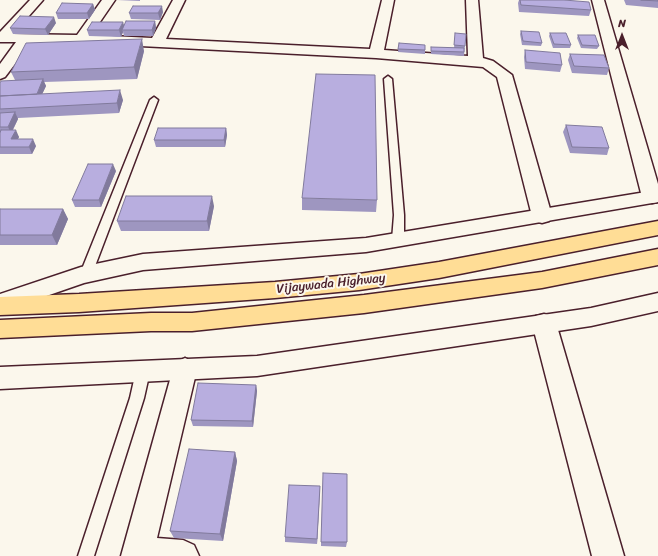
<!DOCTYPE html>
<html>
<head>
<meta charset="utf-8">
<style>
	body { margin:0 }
	#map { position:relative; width:658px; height:556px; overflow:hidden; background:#fbf7ec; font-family:Sriracha,sans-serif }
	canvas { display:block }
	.north { position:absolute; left:602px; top:16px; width:40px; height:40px; -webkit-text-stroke:3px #fbf7ec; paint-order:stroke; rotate:0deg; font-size:11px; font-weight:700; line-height:16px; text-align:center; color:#4a1f2b }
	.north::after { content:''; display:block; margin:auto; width:14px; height:18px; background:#4a1f2b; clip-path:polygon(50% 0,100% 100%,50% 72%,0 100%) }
</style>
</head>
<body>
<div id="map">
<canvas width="658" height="556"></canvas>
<div class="north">N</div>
</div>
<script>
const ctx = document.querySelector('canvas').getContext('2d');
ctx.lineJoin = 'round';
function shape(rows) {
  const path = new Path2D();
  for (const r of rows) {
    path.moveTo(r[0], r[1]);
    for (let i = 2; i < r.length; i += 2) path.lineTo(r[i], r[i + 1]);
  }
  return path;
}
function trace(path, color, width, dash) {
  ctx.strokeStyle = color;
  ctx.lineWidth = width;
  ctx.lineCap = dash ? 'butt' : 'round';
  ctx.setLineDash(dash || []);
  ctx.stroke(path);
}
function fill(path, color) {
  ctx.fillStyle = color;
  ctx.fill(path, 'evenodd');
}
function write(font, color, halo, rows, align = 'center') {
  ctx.font = font + ' Sriracha,sans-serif';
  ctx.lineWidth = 4;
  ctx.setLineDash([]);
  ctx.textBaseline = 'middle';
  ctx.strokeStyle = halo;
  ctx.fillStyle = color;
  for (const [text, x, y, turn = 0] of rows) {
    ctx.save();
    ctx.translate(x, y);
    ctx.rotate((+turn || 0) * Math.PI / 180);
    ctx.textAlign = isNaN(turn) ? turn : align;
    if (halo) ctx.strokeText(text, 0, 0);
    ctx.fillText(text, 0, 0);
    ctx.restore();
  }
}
const lane = shape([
	[388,76,392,79,404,215,404,240,398,244,392,240,394,215,384,79,388,76],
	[154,97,158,100,92,274,90,277,86,278,82,277,80,274,150,100,154,97],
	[143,365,148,367,150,371,144,398,94,556,78,556,130,398,136,371,138,367,143,365]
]);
const street = shape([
	[30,0,43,0,13,34,77,35,102,0,115,0,91,35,152,38,173,0,185,0,166,39,370,49,382,0,394,0,384,50,468,56,466,0,478,0,483,58,493,61,512,75,552,216,549,221,542,223,535,221,532,216,497,77,483,67,376,58,81,43,31,43,5,77,0,79,0,64,16,42,0,42,0,32,30,0],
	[592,0,604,0,658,184,658,202,652,203,645,201,642,197,592,0],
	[544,314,552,316,556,323,624,556,592,556,532,323,536,316,544,314],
	[185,358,194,362,197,369,157,538,183,540,194,545,199,556,121,556,173,369,176,362,185,358]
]);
const secondary = shape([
	[658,190,658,202,366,252,143,270,84,283,0,312,0,294,81,267,143,254,366,238,658,190],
	[658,293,658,311,591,326,257,376,0,389,0,367,257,356,591,308,658,293]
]);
const highway = shape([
	[658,221,658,235,439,278,359,290,275,298,79,312,0,315,0,297,79,294,275,282,359,274,439,262,658,221],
	[658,249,658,265,542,288,364,313,192,331,151,331,0,338,0,320,151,313,192,313,364,295,542,272,658,249]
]);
trace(lane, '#4a1f2b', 3);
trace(street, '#4a1f2b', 3);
trace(secondary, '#4a1f2b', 3);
trace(highway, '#4a1f2b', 3);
fill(lane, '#fbf7ec');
fill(street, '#fbf7ec');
fill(secondary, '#fbf7ec');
fill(highway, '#ffdd96');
fill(shape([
	[117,0,140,0,140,1],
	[519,0,564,0,591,10,589,16,519,12,518,3],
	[624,0,658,0,658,8,626,5],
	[93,4,95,10,89,19,58,19,56,13],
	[163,12,160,20,131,19,129,13],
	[155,21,156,28,153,36,124,36,123,32,121,37,89,36,87,30],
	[56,23,48,35,13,34,10,28],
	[521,31,542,43,541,46,522,45,520,34],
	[550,33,571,45,570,48,553,48,549,36],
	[578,35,599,46,597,49,581,48,577,38],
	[455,37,465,46,464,56,431,54,431,47,454,48],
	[399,43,425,50,425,54,398,52],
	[525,50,562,65,560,72,525,69,524,57],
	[144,51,137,79,44,82,46,86,42,94,123,100,119,113,18,118,18,119,13,130,19,137,18,139,36,146,32,154,0,154,0,83,15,80,11,72],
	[570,54,609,68,607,75,572,73,568,60],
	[566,125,609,148,607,155,570,153,563,132],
	[226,128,227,135,225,147,156,147,154,140],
	[116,171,101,207,75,207,72,200],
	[302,198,377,200,376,212,302,210],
	[214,206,209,231,121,231,117,221],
	[0,209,63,209,68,219,57,245,0,245],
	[256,385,257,391,253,427,193,426,191,420],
	[235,452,237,461,223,541,174,538,170,531],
	[320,486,317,544,285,542,285,537],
	[321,542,347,542,346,547,321,546]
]), '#9e96c0');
fill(shape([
	[93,4,95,10,89,19,87,13],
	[162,6,163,12,160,20,158,13],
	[54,17,56,23,48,35,45,29],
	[155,21,156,28,153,36,152,30],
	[123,22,125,28,122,30,123,32,121,37,119,30],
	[142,39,144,51,137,79,134,67],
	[43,79,46,86,39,101,37,95],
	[120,90,123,100,119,113,117,103],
	[15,112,18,119,11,133,8,127],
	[226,128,227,135,225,147,224,140],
	[16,130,19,137,14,146,11,139],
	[33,139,36,146,32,154,29,147],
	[113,164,116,171,101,207,99,200],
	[212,196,214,206,209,231,207,221],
	[63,209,68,219,57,245,52,235],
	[256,385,257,391,253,427,252,421],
	[235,452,237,461,223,541,220,534],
	[320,486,320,491,317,544,317,539]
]), '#817a9c');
const building = shape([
	[520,0,564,0,589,2,591,10,521,5,520,0],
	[641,0,658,0,658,1,641,0],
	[62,3,93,4,87,13,56,13,62,3],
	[133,6,162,6,158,13,129,13,133,6],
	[20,16,54,17,45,29,10,28,20,16],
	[126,21,155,21,152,30,122,30,126,21],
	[92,22,123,22,119,30,87,30,92,22],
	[521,31,539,32,542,43,523,41,521,31],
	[455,33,466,34,465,46,454,45,455,33],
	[550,33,566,33,571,45,554,44,550,33],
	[578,35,595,35,599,46,582,45,578,35],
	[142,39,134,67,11,72,26,43,142,39],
	[399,43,425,45,425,50,398,49,399,43],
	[431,47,464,48,464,52,431,51,431,47],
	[525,50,560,53,562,65,526,62,525,50],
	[570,54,604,55,609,68,574,66,570,54],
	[316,74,375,75,377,200,302,198,316,74],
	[43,79,37,94,0,96,0,83,1,81,43,79],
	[120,90,117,103,0,109,0,96,120,90],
	[15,112,8,127,0,127,0,113,15,112],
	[566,125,602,127,609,148,572,147,566,125],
	[158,128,226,128,224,140,154,140,158,128],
	[1,130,16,130,11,139,33,139,29,147,0,147,0,133,1,130],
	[88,164,113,164,99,200,72,200,88,164],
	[126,196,212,196,207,221,117,221,126,196],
	[0,209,63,209,52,235,0,235,0,209],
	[198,383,256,385,252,421,191,420,198,383],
	[189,449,235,452,220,534,170,531,189,449],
	[323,473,347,474,347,542,321,542,323,473],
	[289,485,320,486,317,539,285,537,289,485]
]);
fill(building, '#b8aedf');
trace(building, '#817a9c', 1);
write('13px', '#4a1f2b', '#fbf7ec', [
	["Vijaywada Highway",331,284,-6]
]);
</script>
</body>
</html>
